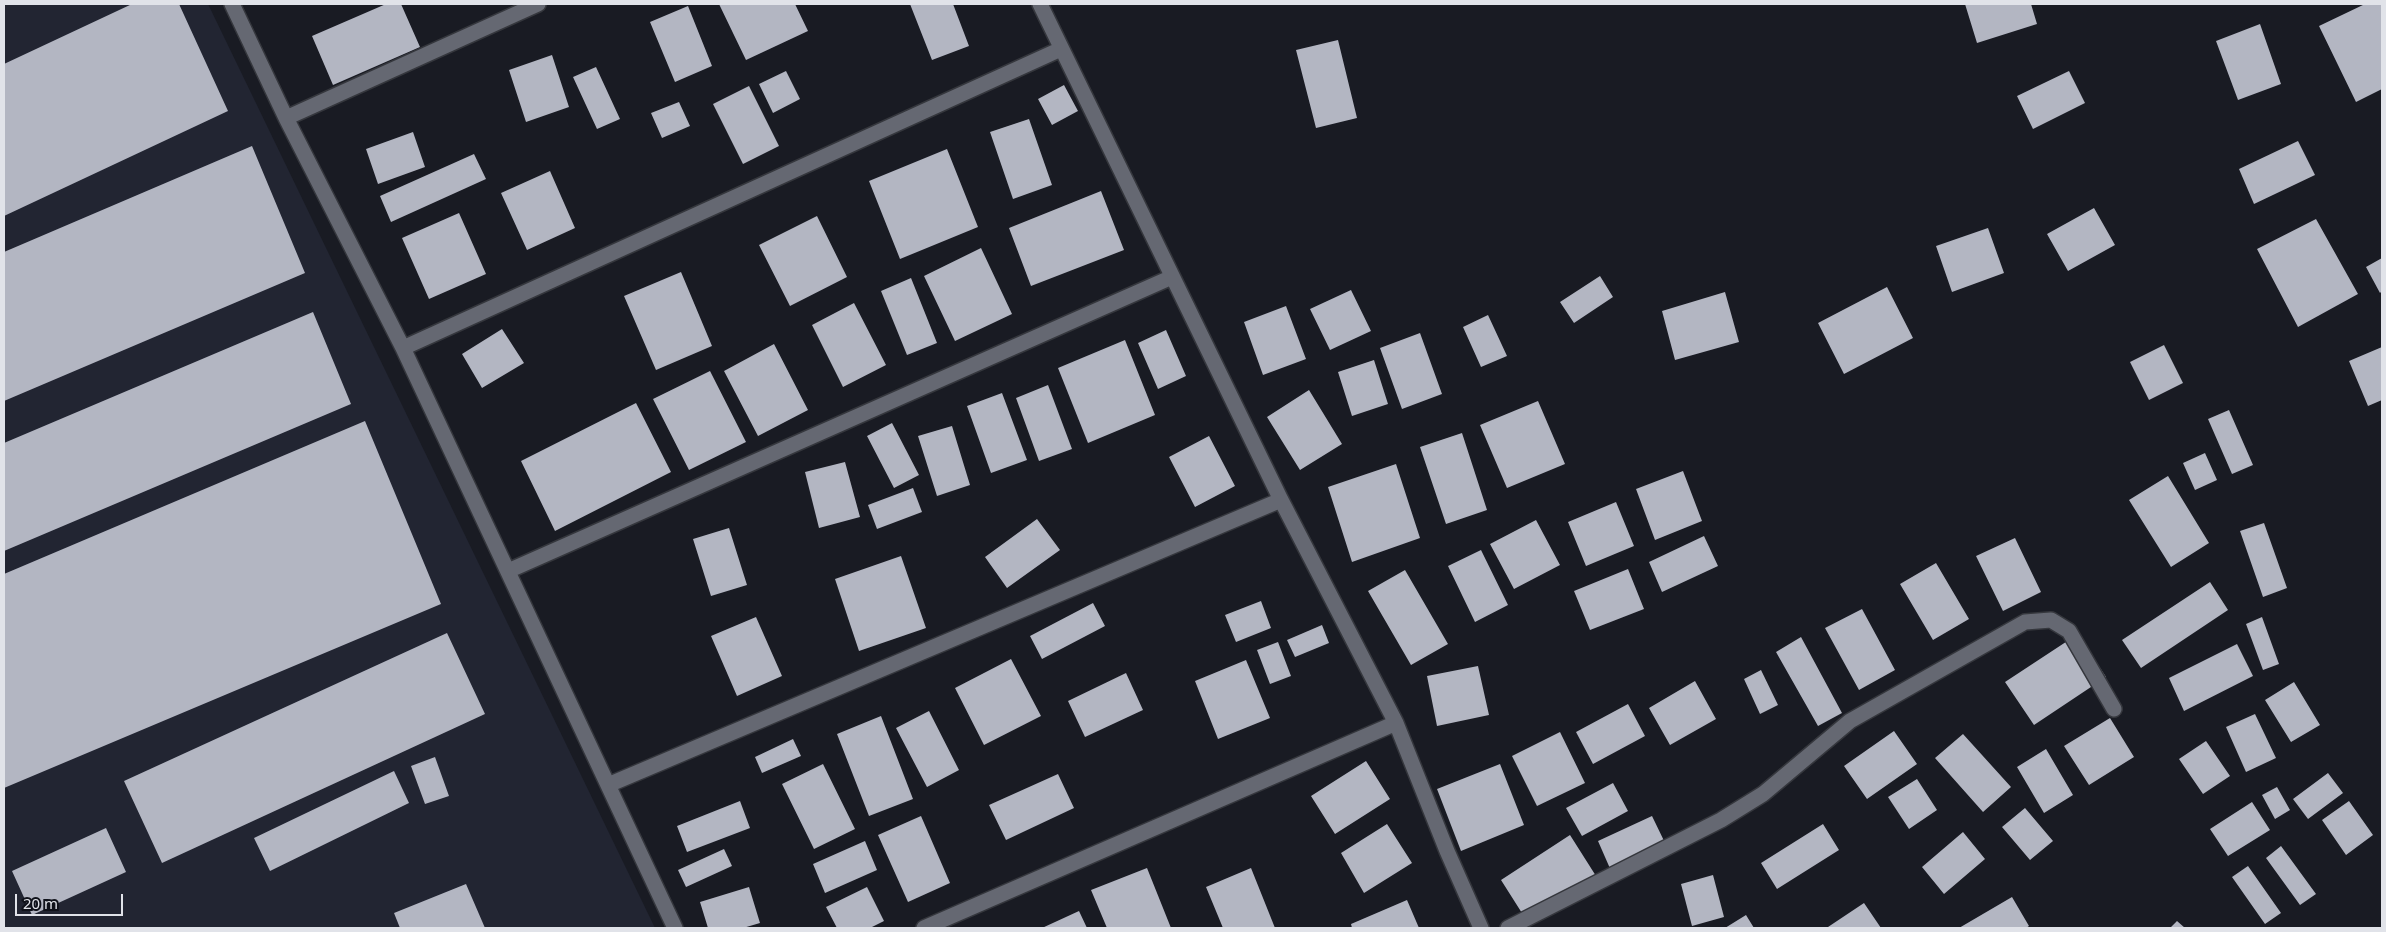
<!DOCTYPE html>
<html>
<head>
<meta charset="utf-8">
<style>
	body { margin:0 }
	#map { position:relative; width:2386px; height:932px; overflow:hidden; background:#191b23; font-family:"Noto Sans",sans-serif }
	canvas { display:block }
	.frame { position:absolute; inset:0; border:5px solid #e1e3e9; pointer-events:none }
	.scale { position:absolute; left:15px; top:894px; width:108px; height:22px; box-sizing:border-box; border:2px solid #e1e3e9; border-top:0; padding-left:6px; font-size:15px; line-height:18px; white-space:nowrap; color:#e1e3e9; -webkit-text-stroke:4px #10121a; paint-order:stroke }
</style>
</head>
<body>
<div id="map">
<canvas width="2386" height="932"></canvas>
<div class="frame"></div>
<div class="scale">20 m</div>
</div>
<script>
const ctx = document.querySelector('canvas').getContext('2d');
ctx.lineJoin = 'round';
function fill(path, color) {
  ctx.fillStyle = color;
  ctx.fill(path, 'evenodd');
}
function shape(rows) {
  const path = new Path2D();
  for (const r of rows) {
    path.moveTo(r[0], r[1]);
    for (let i = 2; i < r.length; i += 2) path.lineTo(r[i], r[i + 1]);
  }
  return path;
}
function trace(path, color, width, dash) {
  ctx.strokeStyle = color;
  ctx.lineWidth = width;
  ctx.lineCap = dash ? 'butt' : 'round';
  ctx.setLineDash(dash || []);
  ctx.stroke(path);
}
fill(shape([
	[4,4,208,4,655,928,4,928]
]), '#222532');
fill(shape([
	[132,4,179,4,228,111,4,216,4,64],
	[386,4,401,4,420,47,333,85,312,36],
	[719,4,795,4,808,31,746,60],
	[910,4,953,4,969,46,932,60],
	[1965,4,2031,4,2037,24,1977,43],
	[2365,4,2382,4,2382,89,2356,102,2319,26],
	[688,6,712,66,675,82,650,22],
	[2260,24,2281,84,2238,100,2216,41],
	[1338,40,1357,118,1316,128,1296,50],
	[552,55,569,107,526,122,509,70],
	[596,67,620,119,597,129,573,77],
	[786,71,800,99,773,113,759,84],
	[2069,71,2085,103,2033,129,2017,96],
	[1064,85,1078,111,1052,125,1038,99],
	[749,86,779,146,743,164,713,104],
	[679,102,690,126,662,138,651,113],
	[1029,119,1052,185,1013,199,990,132],
	[413,132,425,167,378,184,366,149],
	[2298,141,2315,175,2254,204,2239,169],
	[252,146,305,273,4,401,4,252],
	[947,149,978,227,900,259,869,181],
	[474,154,486,179,391,222,380,196],
	[550,171,575,228,527,250,501,193],
	[1101,191,1124,250,1031,286,1009,228],
	[2094,208,2115,245,2068,271,2047,234],
	[459,213,486,274,429,299,402,238],
	[817,216,847,277,790,306,759,245],
	[2316,219,2358,294,2298,327,2257,249],
	[1988,228,2004,273,1952,292,1936,246],
	[981,248,1012,314,955,341,924,276],
	[2382,258,2382,291,2380,293,2366,267],
	[681,272,712,346,656,370,624,296],
	[1600,276,1613,297,1574,323,1560,302],
	[911,278,937,343,907,355,881,291],
	[1887,287,1913,338,1844,374,1818,323],
	[1351,290,1371,331,1330,350,1310,309],
	[1725,292,1739,342,1675,360,1662,311],
	[854,303,886,365,843,387,812,325],
	[1286,306,1306,359,1263,375,1244,322],
	[313,312,351,404,4,551,4,443],
	[1488,315,1507,356,1481,367,1463,327],
	[502,329,524,363,482,388,462,354],
	[1166,330,1186,376,1158,389,1138,343],
	[1420,333,1442,394,1402,409,1380,348],
	[1125,340,1155,415,1088,443,1058,368],
	[774,344,808,410,758,436,724,371],
	[2164,345,2183,383,2149,400,2130,362],
	[2382,347,2382,400,2368,406,2349,361],
	[1374,360,1388,404,1352,416,1338,372],
	[710,371,746,442,689,470,653,399],
	[1048,385,1072,449,1039,461,1016,398],
	[1309,390,1342,444,1300,470,1267,417],
	[1002,393,1027,460,991,473,967,406],
	[1538,401,1565,464,1507,488,1480,425],
	[636,403,671,472,555,531,521,461],
	[2229,410,2253,465,2232,474,2208,419],
	[365,421,441,604,4,788,4,574],
	[892,423,919,475,894,488,867,436],
	[952,426,970,485,937,496,918,436],
	[1462,433,1487,510,1446,524,1420,447],
	[1209,436,1235,486,1195,507,1169,457],
	[2205,453,2217,480,2195,490,2183,463],
	[845,462,860,517,819,528,805,472],
	[1396,464,1420,538,1352,562,1328,487],
	[1683,471,1702,521,1655,540,1636,489],
	[2168,476,2209,543,2171,567,2129,500],
	[913,488,922,512,877,529,868,505],
	[1616,502,1634,546,1586,566,1568,522],
	[1037,519,1060,550,1007,588,985,557],
	[1536,520,1560,565,1514,589,1490,544],
	[2264,523,2287,588,2263,597,2240,531],
	[729,528,747,585,711,596,693,539],
	[1704,536,1718,566,1662,592,1649,562],
	[2015,538,2041,592,2003,611,1976,556],
	[1481,550,1508,605,1475,622,1448,566],
	[901,556,926,628,859,651,835,579],
	[1936,563,1969,619,1933,640,1900,584],
	[1628,569,1644,609,1590,630,1574,591],
	[1405,570,1448,644,1411,665,1368,591],
	[2210,582,2228,610,2141,668,2122,640],
	[1261,601,1271,628,1236,642,1225,615],
	[1093,603,1105,626,1042,659,1030,636],
	[1862,609,1895,670,1859,690,1825,628],
	[756,617,782,676,737,696,711,636],
	[2262,617,2279,664,2263,670,2246,624],
	[1322,625,1329,643,1295,657,1287,640],
	[447,633,485,714,162,863,124,781],
	[2078,634,2106,677,2034,725,2005,682],
	[1801,637,1842,713,1818,726,1776,652],
	[1278,642,1291,676,1270,684,1257,650],
	[2237,644,2253,676,2184,711,2169,678],
	[1011,659,1041,716,984,745,955,688],
	[1246,660,1270,718,1218,739,1195,681],
	[1478,666,1489,715,1437,726,1427,676],
	[1761,670,1778,705,1760,714,1744,679],
	[1126,673,1143,710,1085,737,1068,701],
	[1695,681,1716,719,1670,745,1649,708],
	[2294,682,2320,725,2291,742,2265,700],
	[1628,704,1645,736,1593,764,1576,732],
	[929,711,959,770,927,787,896,728],
	[2255,714,2276,758,2246,772,2226,727],
	[881,716,913,799,869,816,837,734],
	[2110,718,2134,757,2089,785,2064,746],
	[1894,731,1917,764,1867,799,1844,766],
	[1560,732,1585,783,1537,806,1512,756],
	[1963,734,2011,787,1983,812,1935,758],
	[793,739,801,756,762,773,755,757],
	[2206,741,2230,776,2203,794,2179,759],
	[2046,749,2073,795,2044,813,2017,767],
	[435,757,449,796,425,804,411,766],
	[1366,761,1390,799,1335,834,1311,796],
	[823,764,855,829,814,849,782,784],
	[1500,764,1524,825,1461,851,1437,789],
	[394,771,409,803,270,871,254,838],
	[2328,773,2343,793,2308,819,2293,799],
	[1058,774,1074,808,1006,840,989,805],
	[1917,779,1937,810,1909,829,1888,797],
	[1613,783,1628,811,1582,836,1566,808],
	[2277,787,2290,810,2275,819,2262,795],
	[740,801,750,828,687,852,677,826],
	[2349,801,2373,835,2346,855,2322,820],
	[2252,802,2270,830,2228,856,2210,829],
	[2025,808,2053,841,2030,860,2002,827],
	[921,816,950,883,908,902,878,835],
	[1652,816,1667,847,1612,873,1598,841],
	[1387,824,1412,863,1364,893,1341,853],
	[1823,824,1839,850,1777,889,1761,863],
	[106,828,126,872,32,915,12,871],
	[1963,832,1985,859,1944,894,1922,867],
	[1570,835,1596,876,1527,921,1501,880],
	[865,841,877,870,825,893,813,864],
	[2281,846,2316,894,2300,905,2266,858],
	[724,849,732,866,686,887,678,870],
	[2248,866,2281,913,2265,924,2232,877],
	[1147,868,1171,928,1107,928,1091,890],
	[1251,868,1275,928,1223,928,1206,887],
	[1713,875,1724,917,1692,926,1681,884],
	[466,884,485,928,400,928,394,913],
	[749,887,760,923,743,928,708,928,700,902],
	[867,887,884,921,870,928,837,928,826,907],
	[2012,897,2029,926,2026,928,1959,928],
	[1407,900,1419,928,1352,928,1351,924],
	[1864,903,1881,928,1829,928,1828,927],
	[1079,911,1087,928,1042,928],
	[1746,915,1754,928,1725,928],
	[2177,921,2185,928,2170,928]
]), '#b3b6c2');
const street = shape([
	[232,4,286,118,538,4],
	[1040,4,1281,500,1396,723,1447,851,1481,928],
	[286,118,403,348,1061,49],
	[403,348,675,928],
	[508,571,1172,277],
	[608,785,1281,500],
	[924,928,1396,723],
	[1508,928,1721,820,1763,794,1850,721,2025,622,2051,620,2069,631,2114,709]
]);
trace(street, '#35373d', 18);
trace(street, '#656872', 15);
</script>
</body>
</html>
